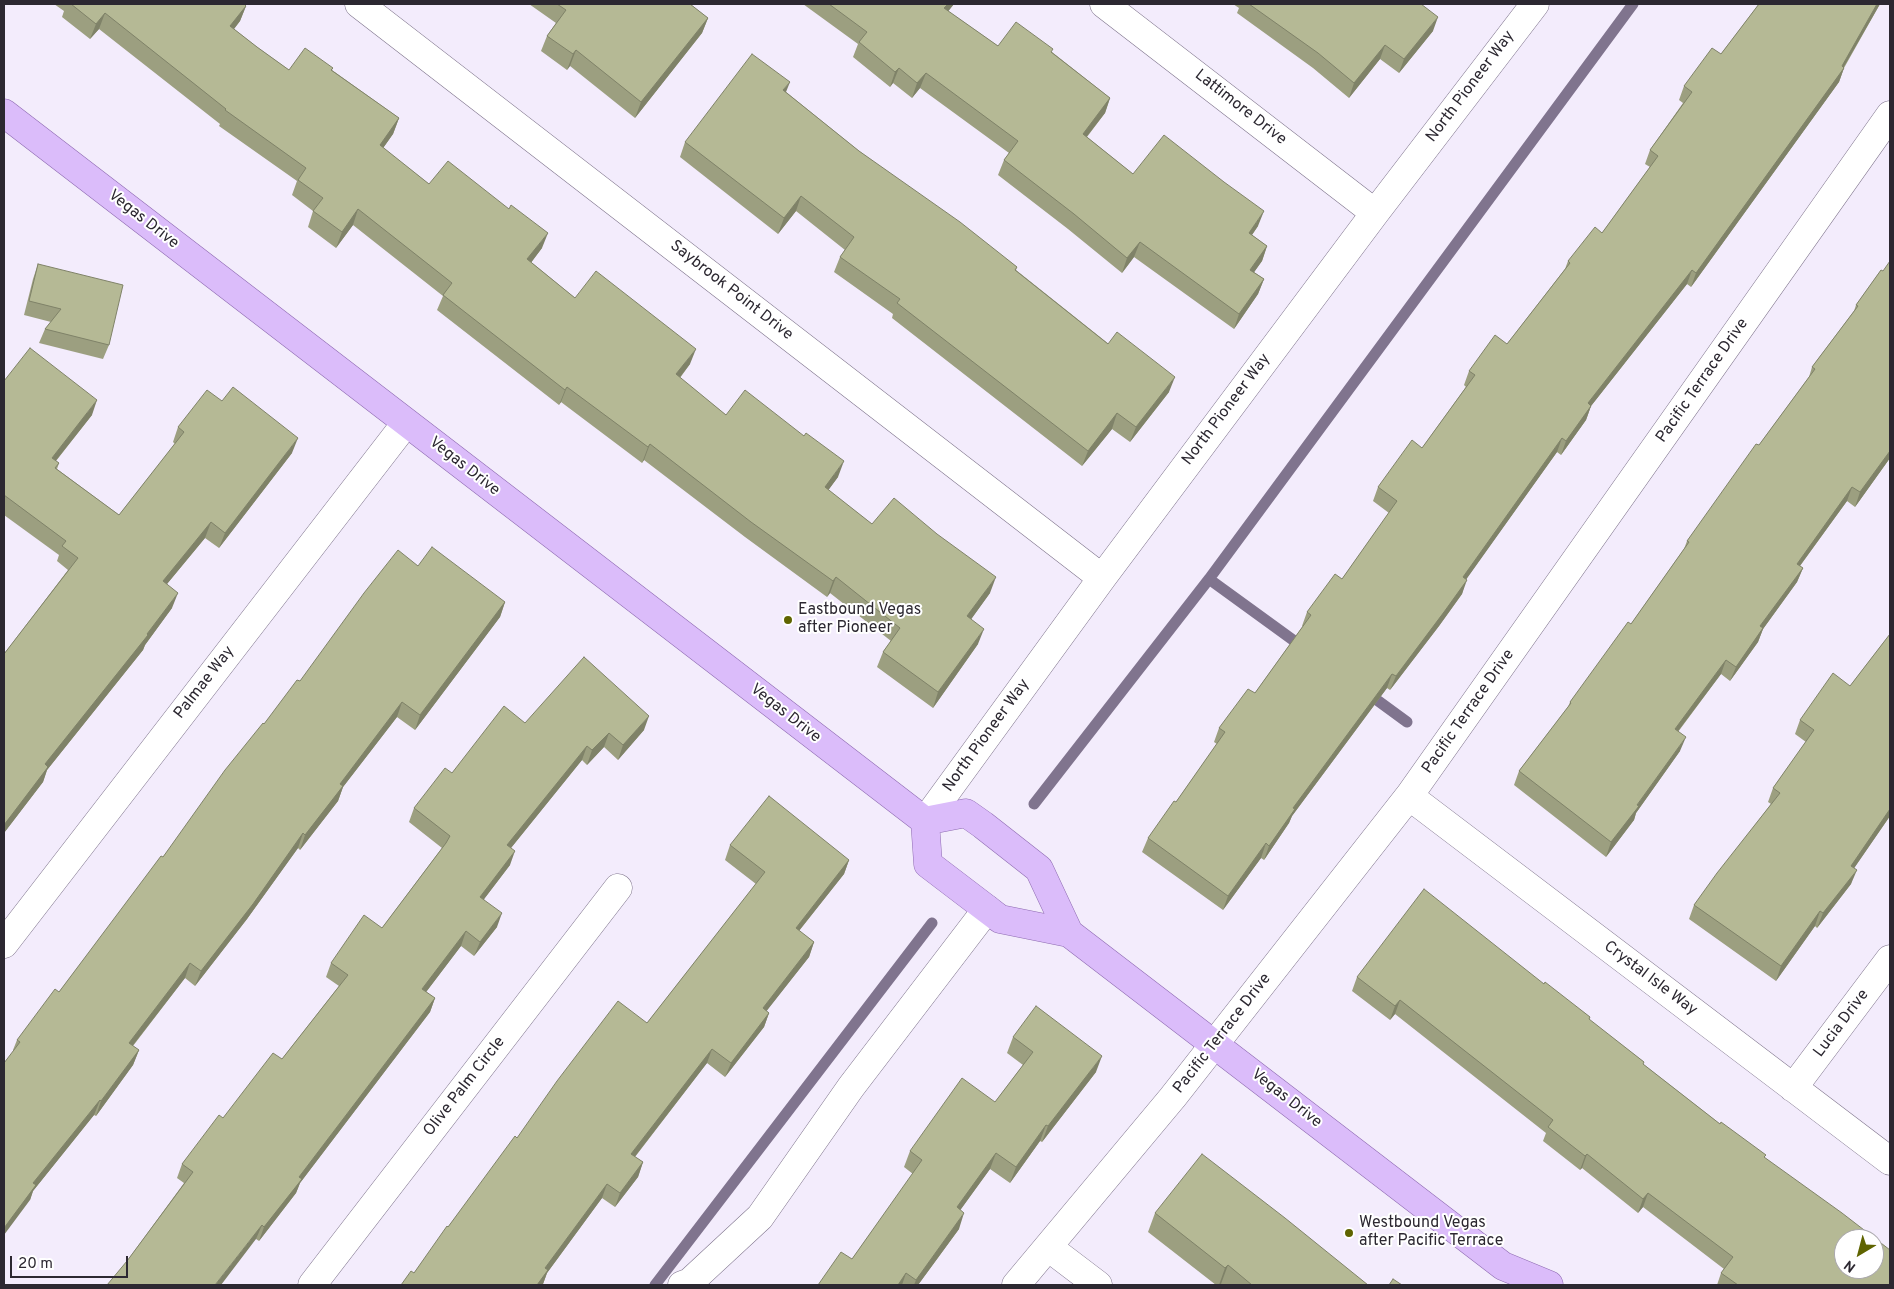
<!DOCTYPE html>
<html>
<head>
<meta charset="utf-8">
<style>
	body { margin:0 }
	#map { position:relative; width:1894px; height:1289px; overflow:hidden; background:#f3ecfc; font-family:Overpass,sans-serif }
	canvas { display:block }
	.frame { position:absolute; inset:0; border:5px solid #2c2831; pointer-events:none }
	.north { position:absolute; left:1834px; top:1229px; width:50px; height:50px; box-sizing:border-box; background:#fff; border:1px solid #aba9ad; border-radius:50%; rotate:217deg; font-size:14px; font-weight:700; line-height:20px; text-align:center; color:#2c2831 }
	.north::after { content:''; display:block; margin:auto; width:18px; height:22px; background:#5f6400; clip-path:polygon(50% 0,100% 100%,50% 72%,0 100%) }
	.scale { position:absolute; left:10px; top:1256px; width:118px; height:22px; box-sizing:border-box; border:2px solid #2c2831; border-top:0; padding-left:6px; font-size:15px; line-height:18px; white-space:nowrap; color:#2c2831; -webkit-text-stroke:4px #fff; paint-order:stroke }
</style>
</head>
<body>
<div id="map">
<canvas width="1894" height="1289"></canvas>
<div class="frame"></div>
<div class="north">N</div>
<div class="scale">20 m</div>
</div>
<script>
const ctx = document.querySelector('canvas').getContext('2d');
ctx.lineJoin = 'round';
function shape(rows) {
  const path = new Path2D();
  for (const r of rows) {
    path.moveTo(r[0], r[1]);
    for (let i = 2; i < r.length; i += 2) path.lineTo(r[i], r[i + 1]);
  }
  return path;
}
function trace(path, color, width, dash) {
  ctx.strokeStyle = color;
  ctx.lineWidth = width;
  ctx.lineCap = dash ? 'butt' : 'round';
  ctx.setLineDash(dash || []);
  ctx.stroke(path);
}
function fill(path, color) {
  ctx.fillStyle = color;
  ctx.fill(path, 'evenodd');
}
function write(font, color, halo, rows, align = 'center') {
  ctx.font = font + ' Overpass,sans-serif';
  ctx.lineWidth = 4;
  ctx.setLineDash([]);
  ctx.textBaseline = 'middle';
  ctx.strokeStyle = halo;
  ctx.fillStyle = color;
  for (const [text, x, y, turn = 0] of rows) {
    ctx.save();
    ctx.translate(x, y);
    ctx.rotate((+turn || 0) * Math.PI / 180);
    ctx.textAlign = isNaN(turn) ? turn : align;
    if (halo) ctx.strokeText(text, 0, 0);
    ctx.fillText(text, 0, 0);
    ctx.restore();
  }
}
trace(shape([
	[1209,579,1304,648],
	[1366,692,1407,722],
	[1034,804,1209,579,1633,4],
	[655,1285,932,923]
]), '#80748e', 11);
const minor = shape([
	[359,4,1102,578],
	[1104,4,1375,213],
	[1409,796,1890,1161],
	[925,821,1102,578,1375,213,1535,4],
	[4,944,406,423],
	[1793,1088,1890,959],
	[1048,1247,1098,1285],
	[312,1285,618,888],
	[682,1285,690,1282,760,1217,851,1087,987,909],
	[1016,1285,1173,1097,1409,796,1890,115]
]);
const major = shape([
	[4,113,925,821,928,864,987,909,1000,919,1069,933,1503,1266,1549,1285],
	[925,821,966,813,983,825,1039,869,1069,933]
]);
trace(minor, '#7e738b', 29);
trace(major, '#8e6bb1', 29);
trace(minor, '#fff', 28);
trace(major, '#dbbcfa', 28);
fill(shape([
	[54,4,244,4,246,6,240,21,234,29,257,47,289,70,333,68,332,70,399,118,393,134,383,148,429,184,542,248,531,262,575,298,690,364,680,378,726,415,838,477,828,490,872,524,990,593,971,619,978,644,933,708,877,667,883,652,891,641,830,593,827,597,745,537,644,460,642,463,561,402,559,405,437,310,443,296,353,225,336,248,308,227,313,211,292,195,297,181,219,126,220,124,99,29,90,39,62,17,64,11],
	[529,4,690,4,708,18,702,33,635,118,570,66,567,70,541,51,547,36,556,23],
	[803,4,954,4,948,11,998,46,1052,52,1110,98,1105,113,1087,137,1133,174,1258,226,1252,235,1267,246,1262,261,1254,272,1264,279,1258,294,1234,329,1134,257,1122,273,1068,229,998,175,1004,160,1009,153,920,88,912,98,893,83,890,87,853,57,858,44],
	[1233,4,1421,4,1433,31,1399,73,1380,59,1349,98,1313,68,1237,13,1239,8],
	[1759,4,1880,4,1844,68,1839,82,1691,287,1687,284,1591,406,1586,420,1561,455,1557,452,1466,579,1462,594,1439,626,1390,690,1387,688,1292,816,1289,823,1264,860,1261,858,1223,910,1142,852,1148,838,1176,802,1217,744,1214,742,1219,728,1255,693,1303,626,1302,626,1307,612,1342,579,1389,513,1373,501,1378,487,1422,448,1466,387,1464,385,1469,371,1507,344,1565,269,1568,261,1602,233,1650,167,1645,164,1650,150,1683,103,1679,100,1684,86,1721,54],
	[786,92,859,151,1017,267,1016,270,1169,392,1130,442,1112,429,1082,466,892,318,893,314,834,272,840,257,845,250,796,211,778,234,680,157,685,142],
	[38,264,109,345,103,359,39,343,45,329,51,322,24,315,33,279],
	[1881,270,1890,458,1855,507,1847,501,1800,566,1803,568,1797,582,1763,629,1758,642,1730,681,1721,674,1678,732,1680,751,1636,813,1634,820,1606,857,1514,785,1519,771,1568,707,1570,702,1631,624,1684,549,1687,541,1759,445,1809,377,1812,367,1854,311,1856,305],
	[4,381,92,415,56,461,59,463,57,469,119,515,175,444,173,442,178,427,292,453,219,548,205,538,167,584,172,608,145,645,143,650,47,770,43,782,4,833,4,654,68,570,57,561,59,555,4,515],
	[418,566,505,602,500,617,415,730,397,717,343,787,338,801,300,850,298,848,247,919,195,986,185,978,133,1046,139,1050,133,1065,96,1116,94,1115,33,1191,30,1200,13,1050,17,1040,59,992,163,857,264,724,300,681],
	[1890,634,1890,816,1854,868,1851,884,1817,928,1815,926,1776,981,1689,919,1694,905,1771,804,1768,802,1773,788,1806,742,1795,734,1800,720,1850,686],
	[525,723,644,730,618,760,604,747,587,765,582,760,511,848,510,865,484,899,497,927,474,956,461,946,426,992,435,998,430,1012,300,1183,296,1193,259,1241,256,1239,127,1261,184,1183,177,1178,182,1164,223,1118,282,1059,339,986,326,977,331,963,382,928,442,848,409,822,414,808,452,773],
	[730,845,849,860,844,874,799,931,814,942,809,957,766,1011,769,1013,764,1027,725,1077,707,1063,635,1157,643,1162,638,1177,615,1207,602,1198,547,1273,543,1284,414,1273,448,1227,517,1138,647,1023,756,884,725,860],
	[1357,977,1544,984,1590,1017,1589,1020,1644,1062,1643,1064,1720,1124,1765,1158,1890,1285,1717,1285,1721,1273,1724,1269,1643,1207,1638,1213,1582,1168,1580,1170,1543,1141,1546,1133,1395,1014,1390,1020,1352,991],
	[1013,1037,1096,1072,1042,1142,1040,1141,1010,1183,990,1169,960,1210,959,1229,918,1285,818,1285,852,1259,913,1174,904,1167,910,1151,995,1102,1023,1065,1007,1053],
	[1155,1213,1368,1285,1222,1285,1221,1284,1220,1285,1216,1285,1148,1232]
]), '#9c9f80');
fill(shape([
	[948,4,954,4,939,23,944,8],
	[1877,4,1880,4,1842,70,1844,68,1839,82,1691,287,1696,273,1842,66],
	[246,6,240,21,224,42,230,26],
	[105,13,99,29,90,39,96,24],
	[1438,17,1433,31,1399,73,1404,59],
	[708,18,702,33,635,118,641,102],
	[1385,45,1380,59,1349,98,1354,83],
	[576,50,570,66,567,70,573,54],
	[899,68,893,83,890,87,895,72],
	[926,73,920,88,912,98,917,83],
	[790,82,784,97,783,90],
	[1110,98,1105,113,1077,149,1083,134],
	[399,118,393,134,374,161,380,145],
	[801,196,796,211,778,234,784,218],
	[358,209,353,225,336,248,342,232],
	[1264,211,1258,226,1243,248,1249,233],
	[548,233,542,248,522,275,527,259],
	[1140,242,1134,257,1122,273,1127,258],
	[1267,246,1262,261,1245,285,1250,270],
	[1692,270,1687,284,1591,406,1586,420,1561,455,1566,441,1588,403],
	[1264,279,1258,294,1234,329,1239,314],
	[696,349,690,364,670,390,676,374],
	[1175,377,1169,392,1130,442,1136,427],
	[567,387,561,402,559,405,565,390],
	[97,400,92,415,46,473,52,458],
	[1117,413,1112,429,1082,466,1088,451],
	[298,438,292,453,219,548,225,533],
	[1562,438,1557,452,1458,591,1463,577],
	[650,444,644,460,642,463,648,447],
	[1890,451,1890,458,1855,507,1860,492],
	[844,461,838,477,819,503,825,487],
	[1852,487,1847,501,1791,578,1797,564],
	[211,522,205,538,157,596,163,581],
	[1803,568,1797,582,1763,629,1758,642,1730,681,1736,667,1760,626],
	[836,577,830,593,827,597,833,581],
	[996,577,990,593,962,632,967,616],
	[1467,580,1462,594,1439,626,1390,690,1396,676],
	[178,593,172,608,145,645,143,650,47,770,43,782,4,833,4,825,45,764,147,634],
	[505,602,500,617,415,730,420,715],
	[984,629,978,644,933,708,938,692],
	[1726,660,1721,674,1669,743,1675,729],
	[1392,674,1387,688,1292,816,1289,823,1264,860,1269,846,1293,808],
	[402,702,397,717,343,787,338,801,300,850,305,835,340,784],
	[649,716,644,730,618,760,623,745],
	[609,733,604,747,587,765,592,750],
	[1686,737,1680,751,1636,813,1634,820,1606,857,1611,842],
	[587,746,582,760,502,859,507,845],
	[1890,809,1890,816,1846,880,1851,866],
	[303,833,298,848,247,919,195,986,201,971],
	[1266,843,1261,858,1223,910,1228,896],
	[515,851,510,865,475,911,480,897],
	[849,860,844,874,790,942,796,928],
	[1857,870,1851,884,1817,928,1823,913],
	[1820,911,1815,926,1776,981,1781,966],
	[502,913,497,927,474,956,480,942],
	[466,931,461,946,417,1004,422,989],
	[814,942,809,957,758,1022,763,1008],
	[190,963,185,978,123,1058,129,1043],
	[435,998,430,1012,300,1183,296,1193,259,1241,264,1227,299,1177],
	[1400,1000,1395,1014,1390,1020,1395,1006],
	[769,1013,764,1027,725,1077,731,1063],
	[712,1049,707,1063,626,1168,631,1154],
	[139,1050,133,1065,96,1116,101,1101],
	[1102,1056,1096,1072,1042,1142,1048,1126],
	[100,1100,94,1115,33,1191,30,1200,4,1235,4,1228,33,1183],
	[1046,1125,1040,1141,1010,1183,1016,1167],
	[996,1153,990,1169,951,1223,957,1207],
	[1587,1154,1582,1168,1580,1170,1585,1156],
	[643,1162,638,1177,615,1207,620,1193],
	[607,1184,602,1198,547,1273,543,1284,542,1285,537,1285,545,1268],
	[1648,1193,1643,1207,1638,1213,1643,1199],
	[964,1213,959,1229,918,1285,914,1285,916,1280],
	[262,1225,256,1239,221,1285,215,1285],
	[1228,1265,1221,1284,1219,1285,1225,1268],
	[906,1273,902,1285,898,1285]
]), '#7f8268');
const building = shape([
	[71,4,244,4,246,6,230,26,257,47,289,70,305,48,333,68,331,70,399,118,380,145,429,184,448,161,509,209,511,205,548,233,527,259,575,298,596,271,696,349,676,374,726,415,745,390,804,436,806,433,844,461,825,487,872,524,894,498,937,534,996,577,967,616,984,629,938,692,883,652,900,628,836,577,833,581,751,522,650,444,648,447,567,387,565,390,443,295,452,283,358,209,342,232,313,211,323,198,298,180,306,168,225,110,226,109,105,13,96,24,71,4],
	[557,4,690,4,708,18,641,102,576,50,573,54,547,36,566,10,557,4],
	[829,4,948,4,944,8,998,46,1016,22,1053,49,1051,52,1110,98,1083,134,1133,174,1164,135,1224,182,1264,211,1249,233,1267,246,1250,270,1264,279,1239,314,1140,242,1127,258,1074,214,1004,160,1018,141,926,73,917,83,899,68,895,72,859,42,867,32,829,4],
	[1249,4,1421,4,1438,17,1404,59,1385,45,1354,83,1318,53,1249,4],
	[1759,4,1877,4,1842,66,1844,68,1696,273,1692,270,1588,403,1591,406,1566,441,1562,438,1463,577,1467,580,1444,612,1396,676,1392,674,1293,808,1295,809,1269,846,1266,843,1228,896,1148,838,1174,801,1176,802,1225,732,1219,728,1248,689,1255,693,1311,615,1307,612,1335,574,1342,579,1397,501,1378,487,1412,440,1422,448,1475,375,1469,371,1495,335,1507,344,1570,263,1568,261,1595,227,1602,233,1658,156,1650,150,1692,92,1684,86,1712,48,1721,54,1759,4],
	[752,54,790,82,783,90,859,151,960,222,1017,267,1015,270,1108,344,1117,332,1175,377,1136,427,1117,413,1088,451,897,303,900,299,840,257,854,237,801,196,784,218,685,142,752,54],
	[1890,261,1890,451,1860,492,1852,487,1797,564,1803,568,1760,626,1763,628,1736,667,1726,660,1675,729,1686,737,1637,805,1639,806,1611,842,1519,771,1571,703,1570,702,1628,622,1631,624,1689,542,1687,541,1756,444,1759,445,1815,369,1812,367,1858,306,1856,305,1881,270,1883,271,1890,261],
	[38,264,123,285,109,345,45,329,61,309,29,301,38,264],
	[30,348,97,400,52,458,59,463,55,468,119,515,184,432,178,427,207,390,222,401,233,387,298,438,225,533,211,522,163,581,178,593,147,634,148,635,45,764,48,767,4,825,4,654,78,558,62,546,66,541,4,495,4,381,30,348],
	[432,547,505,602,420,715,402,702,340,784,343,786,305,835,303,833,253,904,201,971,190,963,129,1043,139,1050,101,1101,100,1100,33,1183,36,1185,4,1228,4,1063,20,1042,17,1040,55,989,59,992,161,856,163,857,225,770,263,723,264,724,297,680,300,681,364,593,398,550,418,566,432,547],
	[1890,634,1890,809,1851,866,1857,870,1823,913,1820,911,1781,966,1694,905,1717,873,1780,793,1773,788,1814,730,1800,720,1833,673,1850,686,1890,634],
	[584,657,649,716,623,745,609,733,592,750,587,746,507,845,515,851,480,897,502,913,480,942,466,931,422,989,435,998,299,1177,302,1179,264,1227,262,1225,215,1285,107,1285,127,1261,193,1172,182,1164,219,1115,223,1118,273,1053,282,1059,348,975,331,963,364,915,382,928,446,843,450,836,414,808,445,768,452,773,504,706,525,723,584,657],
	[769,796,849,860,796,928,814,942,763,1008,769,1013,731,1063,712,1049,631,1154,643,1162,620,1193,607,1184,545,1268,548,1270,537,1285,401,1285,411,1271,414,1273,447,1226,448,1227,515,1136,517,1138,557,1081,618,1001,647,1023,765,872,730,845,769,796],
	[1424,889,1544,984,1545,982,1590,1017,1589,1019,1644,1062,1643,1064,1720,1124,1721,1122,1766,1155,1764,1157,1842,1213,1890,1250,1890,1285,1738,1285,1721,1273,1733,1257,1648,1193,1643,1199,1587,1154,1585,1156,1548,1127,1553,1120,1400,1000,1395,1006,1357,977,1424,889],
	[1844,1239,1874,1239,1874,1269,1844,1269,1844,1239],
	[1036,1006,1102,1056,1048,1126,1046,1125,1016,1167,996,1153,957,1207,964,1213,916,1280,906,1273,898,1285,818,1285,841,1252,852,1259,922,1160,910,1151,962,1078,995,1102,1033,1052,1013,1037,1036,1006],
	[1202,1154,1285,1218,1368,1285,1252,1285,1228,1265,1225,1268,1155,1213,1202,1154],
	[1393,1279,1402,1285,1389,1285,1393,1279]
]);
fill(building, '#b5b995');
trace(building, '#7f8268', 1);
for (const [x, y, r, color] of [
	[788,620,5,"#5f6400"],
	[1349,1233,5,"#5f6400"]
]) {
  const dot = new Path2D();
  dot.arc(x, y, r, 0, 2 * Math.PI);
  ctx.fillStyle = color;
  ctx.fill(dot);
  trace(dot, '#fff', 2);
}
write('16px', '#2c2831', '#fff', [
	["North Pioneer Way",1471,87,-53],
	["Lattimore Drive",1240,108,38],
	["Vegas Drive",143,220,38],
	["Saybrook Point Drive",731,291,38],
	["Pacific Terrace Drive",1703,381,-55],
	["North Pioneer Way",1227,410,-53],
	["Vegas Drive",464,467,38],
	["Palmae Way",205,683,-52],
	["Pacific Terrace Drive",1469,712,-55],
	["Vegas Drive",785,714,38],
	["North Pioneer Way",987,736,-54],
	["Crystal Isle Way",1650,979,37],
	["Lucia Drive",1842,1024,-53],
	["Pacific Terrace Drive",1223,1034,-52],
	["Olive Palm Circle",465,1087,-52],
	["Vegas Drive",1286,1099,38]
]);
write('16px', '#2c2831', '#fff', [
	["Eastbound Vegas",798,611],
	["after Pioneer",798,629],
	["Westbound Vegas",1359,1224],
	["after Pacific Terrace",1359,1242]
], 'left');
</script>
</body>
</html>
